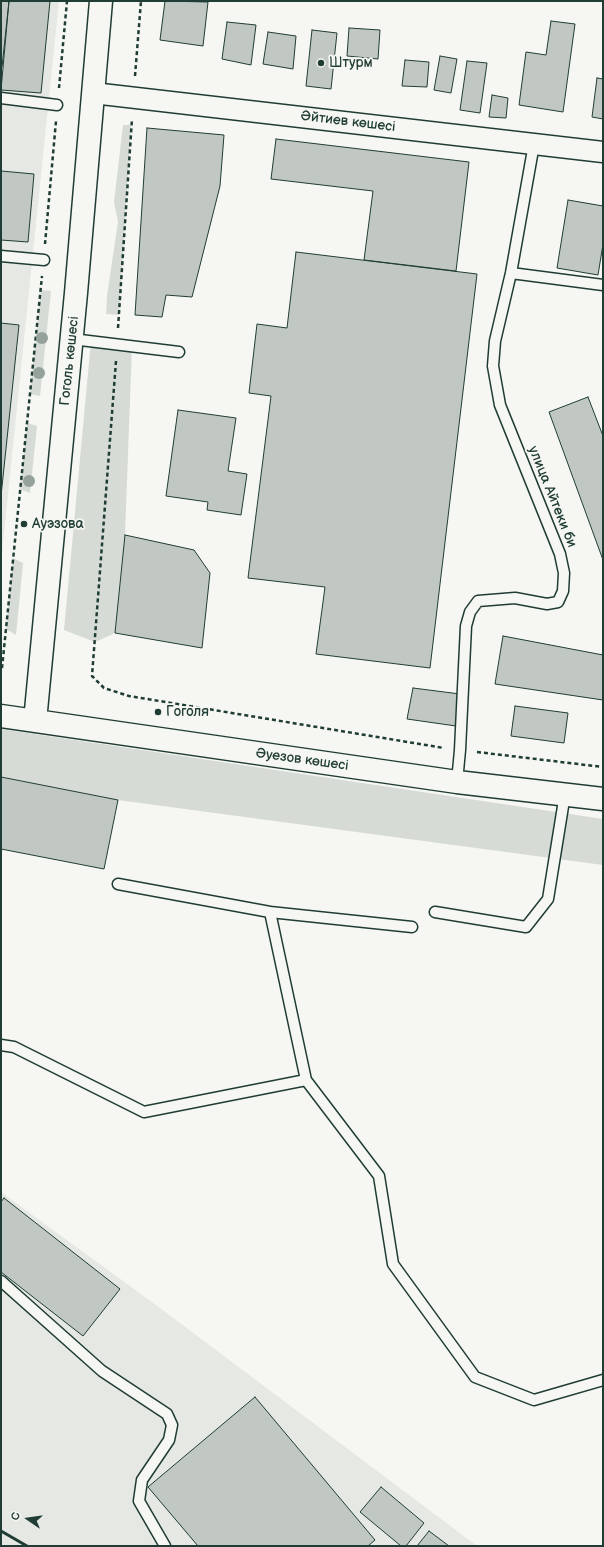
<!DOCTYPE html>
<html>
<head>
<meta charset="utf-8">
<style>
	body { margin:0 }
	#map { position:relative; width:604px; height:1547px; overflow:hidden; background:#f6f6f2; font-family:"Balsamiq Sans",sans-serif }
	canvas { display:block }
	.frame { position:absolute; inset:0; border:2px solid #1f3d34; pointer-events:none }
	.north { position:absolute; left:8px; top:1499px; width:40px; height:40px; -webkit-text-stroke:3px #f6f6f2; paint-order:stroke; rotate:283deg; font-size:11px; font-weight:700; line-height:16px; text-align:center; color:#1f3d34 }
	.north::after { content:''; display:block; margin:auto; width:14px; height:18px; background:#1f3d34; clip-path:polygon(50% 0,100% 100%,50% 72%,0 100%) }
</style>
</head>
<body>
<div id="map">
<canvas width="604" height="1547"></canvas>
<div class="frame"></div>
<div class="north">С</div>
</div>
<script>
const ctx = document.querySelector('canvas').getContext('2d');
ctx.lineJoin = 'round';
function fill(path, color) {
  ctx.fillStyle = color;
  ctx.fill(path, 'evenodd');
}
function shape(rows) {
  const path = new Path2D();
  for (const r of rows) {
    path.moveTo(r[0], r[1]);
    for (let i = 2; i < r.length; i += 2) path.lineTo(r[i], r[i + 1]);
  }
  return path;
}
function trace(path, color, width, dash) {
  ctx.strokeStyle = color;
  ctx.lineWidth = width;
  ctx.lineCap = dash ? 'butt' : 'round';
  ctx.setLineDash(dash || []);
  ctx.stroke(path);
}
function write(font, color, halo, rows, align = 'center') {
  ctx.font = font + ' "Balsamiq Sans",sans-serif';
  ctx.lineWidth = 3.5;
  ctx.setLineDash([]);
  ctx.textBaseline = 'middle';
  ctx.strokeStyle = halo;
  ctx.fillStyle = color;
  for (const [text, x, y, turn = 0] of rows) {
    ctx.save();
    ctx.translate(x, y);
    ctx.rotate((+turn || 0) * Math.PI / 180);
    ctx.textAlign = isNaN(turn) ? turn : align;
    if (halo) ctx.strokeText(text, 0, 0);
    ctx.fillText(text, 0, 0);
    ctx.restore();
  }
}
fill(shape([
	[1,1,59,1,1,562],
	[1,1192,160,1308,477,1546,1,1546]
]), '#e6e8e4');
fill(shape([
	[123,125,131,125,119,315,106,314,107,296,118,222,114,202],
	[41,290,51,291,40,396,30,394],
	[91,341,132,346,125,535,115,633,95,642,64,630],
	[27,423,37,426,30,493,20,489],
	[13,558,23,563,16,635,6,629],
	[1,729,603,819,603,865,118,800,1,777]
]), '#d6dbd6');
const building = shape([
	[1,1,9,1,2,67,1,67,1,1],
	[9,1,50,1,41,93,1,90,9,1],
	[165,1,208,2,203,46,160,40,165,1],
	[551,21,575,24,563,112,519,105,526,52,546,55,551,21],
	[227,22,256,25,251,65,222,59,227,22],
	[349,28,380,30,378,59,347,56,349,28],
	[312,30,337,33,331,89,306,86,312,30],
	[268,32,296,36,293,69,263,64,268,32],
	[440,56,457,59,451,93,434,90,440,56],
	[405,60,429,62,427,87,402,86,405,60],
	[467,61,487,63,480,113,460,110,467,61],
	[597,78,603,79,603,119,592,117,597,78],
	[492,95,508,98,506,118,489,117,492,95],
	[147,128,224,135,220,186,192,297,166,295,162,317,135,315,147,128],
	[276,139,469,162,456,271,364,260,373,191,271,179,276,139],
	[1,171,34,174,28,242,1,240,1,171],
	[568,200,603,206,603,244,598,275,557,268,568,200],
	[296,252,477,274,430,668,316,654,325,587,248,578,271,396,249,393,257,324,287,328,296,252],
	[1,323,19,325,1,496,1,323],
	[588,397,603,436,603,560,549,412,588,397],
	[178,410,236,418,228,471,247,474,241,515,207,510,208,502,166,496,178,410],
	[125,535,194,550,210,573,202,648,115,633,125,535],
	[503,636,603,655,603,700,495,684,503,636],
	[413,688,460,694,456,726,407,719,413,688],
	[515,706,568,713,564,743,511,736,515,706],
	[1,777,118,800,104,869,1,849,1,777],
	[4,1198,120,1289,83,1336,1,1272,1,1202,4,1198],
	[255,1397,375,1540,368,1546,198,1546,148,1487,255,1397],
	[381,1487,424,1523,406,1546,401,1546,360,1512,381,1487],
	[429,1531,449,1546,417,1546,429,1531]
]);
fill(building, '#c1c8c3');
trace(building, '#1f3d34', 1);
const lane = shape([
	[1,98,57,105],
	[1,256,44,260],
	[511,273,603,285],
	[72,339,179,352],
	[457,782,460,750,466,626,470,612,478,601,515,598,547,604,558,602,563,591,564,573,560,554,500,405,493,366,495,341,511,273,534,144],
	[118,884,270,912,306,1080],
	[270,912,412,927],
	[435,912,526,927,548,899,565,794],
	[1,1045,14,1047,144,1112,306,1080,379,1176,393,1264,475,1377,534,1400,603,1380],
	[1,1281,102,1371,167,1414,172,1425,169,1440,142,1480,139,1501,165,1546]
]);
const street = shape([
	[93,93,603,152]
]);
const secondary = shape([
	[1,716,457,782,603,799],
	[35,721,76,293,101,1]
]);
trace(lane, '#1f3d34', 13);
trace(street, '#1f3d34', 23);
trace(secondary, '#1f3d34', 25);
trace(shape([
	[135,76,141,1],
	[59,88,67,1],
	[45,244,56,121],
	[118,328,132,119],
	[116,361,92,676,104,688,129,696,444,748],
	[2,668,42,276],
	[477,752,603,767]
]), '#1f3d34', 2.5, [4, 3]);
trace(lane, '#f6f6f2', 10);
trace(street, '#f6f6f2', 20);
trace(secondary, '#f6f6f2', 22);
trace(shape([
	[1,1531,27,1546]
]), '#1f3d34', 3);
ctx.fillStyle = '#94a29b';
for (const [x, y] of [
	[42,338],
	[39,373],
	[29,481]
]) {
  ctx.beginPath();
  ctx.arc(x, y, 6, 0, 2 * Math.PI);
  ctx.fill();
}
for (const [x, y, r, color] of [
	[321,63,4,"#1f3d34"],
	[24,524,4,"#1f3d34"],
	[158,712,4,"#1f3d34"]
]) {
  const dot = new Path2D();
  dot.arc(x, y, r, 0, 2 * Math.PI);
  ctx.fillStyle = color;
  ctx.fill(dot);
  trace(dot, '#f6f6f2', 1.5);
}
write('14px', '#1f3d34', '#f6f6f2', [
	["Штурм",329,63],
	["Ауэзова",32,524],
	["Гоголя",166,712]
], 'left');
write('14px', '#1f3d34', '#f6f6f2', [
	["Әйтиев көшесі",348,122,7],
	["Гоголь көшесі",70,361,-84],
	["улица Айтеки би",552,497,68],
	["Әуезов көшесі",302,760,8]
]);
</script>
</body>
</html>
